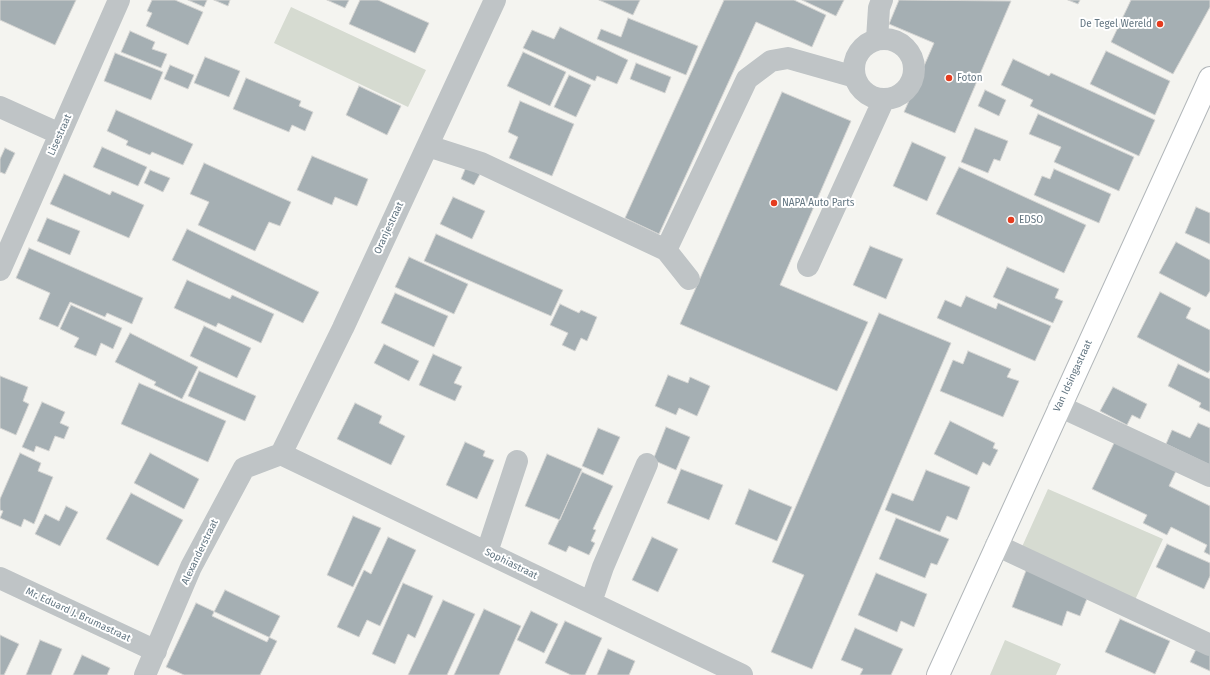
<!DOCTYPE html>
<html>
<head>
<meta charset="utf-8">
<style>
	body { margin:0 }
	canvas { display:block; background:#f4f4f0 }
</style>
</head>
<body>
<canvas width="1210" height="675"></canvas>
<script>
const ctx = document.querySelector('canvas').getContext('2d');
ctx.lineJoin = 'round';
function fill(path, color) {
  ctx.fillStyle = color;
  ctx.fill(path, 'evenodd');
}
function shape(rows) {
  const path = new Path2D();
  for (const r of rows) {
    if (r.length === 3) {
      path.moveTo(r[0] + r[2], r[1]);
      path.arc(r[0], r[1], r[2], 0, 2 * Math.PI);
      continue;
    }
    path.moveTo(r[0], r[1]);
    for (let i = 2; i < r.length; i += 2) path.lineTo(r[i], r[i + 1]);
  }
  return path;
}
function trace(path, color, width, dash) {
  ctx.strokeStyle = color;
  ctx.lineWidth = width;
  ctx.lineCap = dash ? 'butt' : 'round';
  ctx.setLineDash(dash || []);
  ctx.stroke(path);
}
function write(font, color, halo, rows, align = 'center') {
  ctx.font = font + ' "Fira Sans",sans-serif';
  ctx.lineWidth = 4;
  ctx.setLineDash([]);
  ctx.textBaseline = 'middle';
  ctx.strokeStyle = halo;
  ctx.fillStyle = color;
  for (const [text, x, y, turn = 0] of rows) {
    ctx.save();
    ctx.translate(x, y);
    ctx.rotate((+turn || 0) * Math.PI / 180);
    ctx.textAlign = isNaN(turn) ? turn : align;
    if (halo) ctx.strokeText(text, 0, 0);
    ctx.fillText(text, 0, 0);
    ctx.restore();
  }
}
fill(shape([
	[291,7,426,70,408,107,274,43],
	[1048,489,1163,539,1135,600,1021,549],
	[1005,640,1061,664,1056,675,990,675]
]), '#d6dbd1');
const building = shape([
	[0,0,76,0,55,45,0,20,0,0],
	[152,0,175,0,203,12,188,45,146,26,152,13,147,11,152,0],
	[188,0,207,0,204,7,188,0],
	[214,0,230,0,228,6,214,0],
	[327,0,349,0,345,8,327,0],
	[360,0,378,0,429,23,415,53,349,24,360,0],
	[599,0,640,0,633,15,599,0],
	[724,0,794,0,826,15,812,47,756,22,659,234,625,218,724,0],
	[802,0,844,0,836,16,802,0],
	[899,0,1011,1,955,133,904,112,934,43,889,24,899,0],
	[1068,0,1080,0,1078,4,1068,0],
	[1131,0,1210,0,1210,7,1173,74,1111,42,1131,0],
	[628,18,698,46,686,75,597,39,601,29,621,37,628,18],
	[560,27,628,60,617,84,597,76,595,81,523,48,532,30,554,39,560,27],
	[130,31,155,42,152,49,167,54,161,68,121,52,130,31],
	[1106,51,1170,81,1155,115,1090,84,1106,51],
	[523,52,566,72,550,106,507,86,523,52],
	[115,53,163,72,151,100,104,81,115,53],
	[205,57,240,71,229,97,194,83,205,57],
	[1013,59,1049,76,1051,73,1155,120,1139,156,1030,106,1033,100,1001,85,1013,59],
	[636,63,671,77,665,93,630,79,636,63],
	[170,65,194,75,188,89,164,79,170,65],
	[569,75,591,85,576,117,554,107,569,75],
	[246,78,301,101,299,106,313,112,305,131,292,125,289,132,233,109,246,78],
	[359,86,401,106,387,135,346,115,359,86],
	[985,90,1006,100,999,116,978,106,985,90],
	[782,92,851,121,780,285,868,322,837,391,680,324,782,92],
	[520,101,574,124,552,176,509,158,518,137,508,132,520,101],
	[116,110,193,144,183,165,152,152,150,155,126,145,128,141,107,131,116,110],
	[1038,114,1134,157,1119,191,1054,162,1061,147,1029,134,1038,114],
	[975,128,1008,141,1000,161,994,159,988,173,961,162,975,128],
	[912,142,946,157,927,201,893,186,912,142],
	[102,147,147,167,138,186,93,167,102,147],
	[5,148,15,153,5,174,0,172,0,159,5,148],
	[312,156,368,179,357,206,335,197,332,205,297,190,312,156],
	[204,163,291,202,280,226,269,222,255,251,198,225,209,202,190,194,204,163],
	[466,167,480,174,474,185,461,179,466,167],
	[959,167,1086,225,1064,273,936,214,959,167],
	[1054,169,1111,194,1099,223,1034,195,1042,176,1050,179,1054,169],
	[150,170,170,178,163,192,144,183,150,170],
	[64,174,110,195,112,191,144,205,129,238,50,204,64,174],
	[453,197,485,211,472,239,440,224,453,197],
	[1196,207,1210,213,1210,244,1185,233,1196,207],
	[47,218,80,231,70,255,37,241,47,218],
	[187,229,319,292,303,323,172,260,187,229],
	[436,234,563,290,551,316,424,261,436,234],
	[1176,242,1210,260,1210,291,1206,297,1159,273,1176,242],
	[870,246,903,259,886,299,853,285,870,246],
	[29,248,143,298,132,324,107,313,105,317,70,302,58,327,39,319,50,293,16,278,29,248],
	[409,257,468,284,454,314,395,287,409,257],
	[1007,267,1059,289,1055,298,1063,301,1053,323,993,297,1007,267],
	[187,280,230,299,232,295,274,314,261,343,218,323,216,327,174,308,187,280],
	[1160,292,1191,308,1186,318,1210,330,1210,370,1208,373,1137,337,1160,292],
	[395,293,448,316,434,347,381,323,395,293],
	[966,296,996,309,998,303,1051,326,1035,361,937,318,945,300,961,307,966,296],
	[560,304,579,313,581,310,597,317,587,341,581,338,575,351,562,345,568,333,550,325,560,304],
	[71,305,122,328,113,349,101,343,96,356,74,347,79,338,60,329,71,305],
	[879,313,951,343,812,669,771,652,804,575,772,562,879,313],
	[204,326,251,348,237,378,190,356,204,326],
	[130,333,198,367,182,399,154,385,156,382,115,362,130,333],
	[384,344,419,361,409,381,374,363,384,344],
	[968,351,1011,369,1007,377,1019,381,1003,417,940,391,953,360,963,364,968,351],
	[433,354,462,367,454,383,462,386,455,401,419,385,433,354],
	[1178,364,1210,379,1210,412,1199,407,1201,403,1168,386,1178,364],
	[199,371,256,396,245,421,188,396,199,371],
	[668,375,688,383,690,377,710,386,697,416,679,408,676,415,655,406,668,375],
	[0,376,28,387,23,401,29,404,16,435,0,428,0,376],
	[139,383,226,421,208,462,121,424,139,383],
	[1113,387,1147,404,1140,419,1132,415,1127,425,1100,411,1113,387],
	[42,402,65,412,60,423,69,427,64,439,55,436,49,451,36,446,34,452,22,447,42,402],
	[355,403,382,416,379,423,405,436,391,465,337,439,355,403],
	[950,421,995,443,993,448,998,450,990,466,983,462,977,475,934,454,950,421],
	[1198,423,1210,428,1210,465,1166,444,1172,430,1190,438,1198,423],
	[666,427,690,437,676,470,653,460,666,427],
	[598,428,620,437,603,475,582,466,598,428],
	[1116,439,1177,469,1169,486,1210,506,1210,555,1204,552,1207,545,1171,527,1167,535,1143,523,1147,515,1092,489,1116,439],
	[465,442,485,451,483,456,494,460,477,499,446,485,465,442],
	[20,453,41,463,38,471,53,477,34,524,24,519,21,527,0,518,3,511,0,510,0,499,20,453],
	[150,453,199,479,184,509,134,483,150,453],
	[547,454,582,469,560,520,525,506,547,454],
	[681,469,723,485,709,520,667,503,681,469],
	[926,470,970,487,957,520,947,516,940,532,885,510,892,493,913,501,926,470],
	[582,472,613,486,593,529,596,530,591,541,595,543,589,555,569,546,566,552,548,544,582,472],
	[749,489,792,507,777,541,735,524,749,489],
	[131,493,183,520,158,566,106,539,131,493],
	[66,506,78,512,60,546,35,534,45,514,59,521,66,506],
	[353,516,381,528,353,587,327,575,353,516],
	[896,518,949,539,937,565,931,563,925,578,879,559,896,518],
	[388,537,416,550,380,626,367,620,359,637,337,627,364,570,371,574,388,537],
	[652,537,678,549,658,592,632,580,652,537],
	[1167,544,1210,563,1210,576,1204,589,1156,567,1167,544],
	[1027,568,1088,596,1080,616,1067,611,1062,626,1012,607,1027,568],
	[876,573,927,594,914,627,901,621,897,632,858,615,876,573],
	[403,583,433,596,415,638,408,634,395,664,372,654,403,583],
	[225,590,280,616,267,642,212,616,225,590],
	[443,600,475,614,447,675,408,675,443,600],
	[196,603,277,641,260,675,184,675,166,667,196,603],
	[484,609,521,626,499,675,454,675,484,609],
	[531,611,558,624,544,653,517,640,531,611],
	[1120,619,1170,641,1155,674,1105,652,1120,619],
	[565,621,602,638,585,675,571,675,545,663,565,621],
	[855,628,903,649,891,675,860,675,863,669,841,660,855,628],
	[0,635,19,644,4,675,0,675,0,635],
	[40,640,62,649,51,675,26,675,40,640],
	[1197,647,1210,653,1210,671,1190,662,1197,647],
	[608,649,635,661,629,675,597,675,608,649],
	[82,655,110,668,107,675,73,675,82,655]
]);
fill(building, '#a5afb3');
trace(building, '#d5d5d3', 1);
const major = shape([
	[938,675,1210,78]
]);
trace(major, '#b2b7ba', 24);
trace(shape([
	[884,69,30],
	[877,39,879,8,882,0],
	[0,107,60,134],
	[428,146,481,163,666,250,747,79,771,61,788,58,855,77],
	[666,250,689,279],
	[808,266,884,99],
	[0,270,119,0],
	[1059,406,1210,476],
	[281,454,742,675],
	[281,454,343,328,495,0],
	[996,545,1210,645],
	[487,552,517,461],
	[0,578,156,651],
	[591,602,603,567,647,464],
	[145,675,191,567,244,468,281,454]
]), '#bfc4c6', 22);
trace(major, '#fff', 22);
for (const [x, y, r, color] of [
	[1160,24,4,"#e53c1f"],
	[949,78,4,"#e53c1f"],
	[774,203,4,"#e53c1f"],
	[1011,220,4,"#e53c1f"]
]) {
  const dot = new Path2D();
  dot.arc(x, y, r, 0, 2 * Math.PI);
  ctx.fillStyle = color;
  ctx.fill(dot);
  trace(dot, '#fff', 1.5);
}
write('10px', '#637682', '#fff', [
	["De Tegel Wereld",1152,24,"right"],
	["Foton",957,78],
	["NAPA Auto Parts",782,203],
	["EDSO",1019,220]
], 'left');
write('10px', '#637682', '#fff', [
	["Lisestraat",60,135,-66],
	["Oranjestraat",389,228,-65],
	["Van Idsingastraat",1073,376,-65],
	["Alexanderstraat",200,552,-64],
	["Sophiastraat",511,564,26],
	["Mr. Eduard J. Brumastraat",78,615,25]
]);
</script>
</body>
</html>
